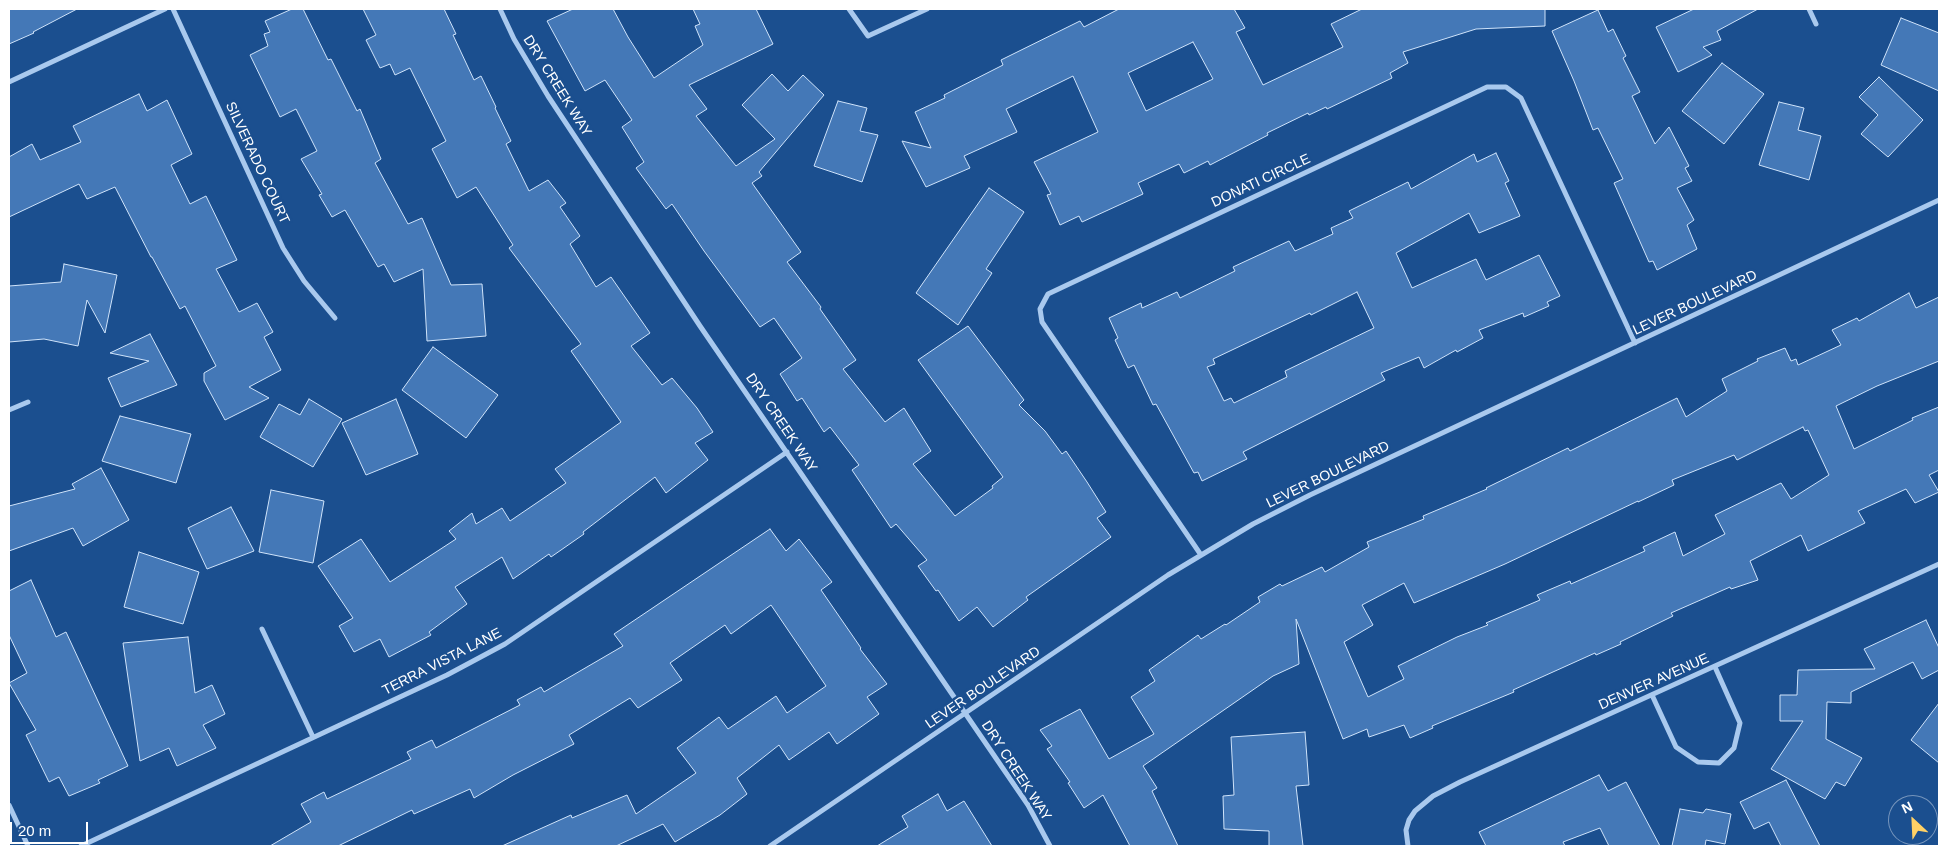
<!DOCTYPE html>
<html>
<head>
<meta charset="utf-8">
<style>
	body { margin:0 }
	#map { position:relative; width:1948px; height:855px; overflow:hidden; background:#1b4f8f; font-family:Helvetica,sans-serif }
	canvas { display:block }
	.frame { position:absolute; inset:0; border:10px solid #fff; pointer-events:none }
	.north { position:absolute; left:1888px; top:795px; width:50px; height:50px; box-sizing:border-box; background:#1b4f8f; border:1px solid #7695bc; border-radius:50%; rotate:335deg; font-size:14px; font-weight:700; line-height:20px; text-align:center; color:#fff }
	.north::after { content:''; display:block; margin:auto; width:18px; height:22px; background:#ffd166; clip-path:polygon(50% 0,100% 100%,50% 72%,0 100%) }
	.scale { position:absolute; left:10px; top:822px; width:78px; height:22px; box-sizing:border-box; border:2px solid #fff; border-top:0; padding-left:6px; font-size:15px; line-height:18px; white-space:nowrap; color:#fff; -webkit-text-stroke:4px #1b4f8f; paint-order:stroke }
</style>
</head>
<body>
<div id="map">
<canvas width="1948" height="855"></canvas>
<div class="frame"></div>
<div class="north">N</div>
<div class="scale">20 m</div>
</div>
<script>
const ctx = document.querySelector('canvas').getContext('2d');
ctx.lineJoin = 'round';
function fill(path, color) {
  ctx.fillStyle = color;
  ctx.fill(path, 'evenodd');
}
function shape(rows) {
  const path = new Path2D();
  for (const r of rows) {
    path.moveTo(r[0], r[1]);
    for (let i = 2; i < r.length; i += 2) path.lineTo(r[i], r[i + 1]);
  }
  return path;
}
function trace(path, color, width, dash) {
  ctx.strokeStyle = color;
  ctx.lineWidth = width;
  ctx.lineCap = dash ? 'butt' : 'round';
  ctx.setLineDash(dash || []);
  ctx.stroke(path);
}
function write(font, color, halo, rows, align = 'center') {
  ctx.font = font + ' Helvetica,sans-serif';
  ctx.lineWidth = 5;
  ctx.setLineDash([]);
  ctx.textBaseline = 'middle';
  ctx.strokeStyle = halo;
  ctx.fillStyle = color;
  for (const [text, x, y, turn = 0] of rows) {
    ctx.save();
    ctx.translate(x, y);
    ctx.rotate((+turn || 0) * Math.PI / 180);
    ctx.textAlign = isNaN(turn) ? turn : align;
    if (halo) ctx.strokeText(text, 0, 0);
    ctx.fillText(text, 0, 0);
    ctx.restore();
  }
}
const building = shape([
	[9,9,77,9,33,32,34,33,9,44,9,9],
	[292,9,303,9,328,60,331,59,357,111,360,109,381,159,375,163,408,224,422,218,451,285,482,284,486,336,427,341,423,269,394,282,384,264,378,267,345,210,332,217,319,195,322,194,301,159,317,151,296,109,280,117,250,55,268,46,264,34,270,32,265,21,292,9],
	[363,9,444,9,456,34,453,35,474,80,481,76,496,107,495,108,511,141,506,144,529,191,548,180,566,203,560,207,580,236,570,244,596,287,611,277,650,333,631,346,662,385,672,378,697,408,713,432,695,443,708,460,666,493,655,477,583,532,584,534,551,557,549,554,513,579,502,557,455,587,467,604,429,632,431,635,389,657,380,639,354,652,339,626,353,618,318,566,361,539,390,582,456,539,449,531,472,513,476,524,502,508,510,521,566,483,555,469,621,422,571,351,581,344,509,248,513,245,476,187,457,198,432,149,446,141,410,68,395,75,390,64,380,68,366,40,376,35,363,9],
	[573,9,613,9,628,37,654,78,703,45,695,26,700,24,693,9,756,9,773,44,689,85,707,109,696,116,736,166,775,139,742,105,772,74,788,91,803,75,824,95,759,172,762,176,752,183,801,252,787,262,821,307,820,309,856,360,843,369,885,422,904,408,931,451,913,464,955,516,993,488,992,486,1003,477,918,360,968,326,1024,400,1019,405,1045,431,1062,454,1066,451,1087,482,1106,512,1097,518,1111,537,1026,597,1028,600,993,627,977,607,959,621,938,590,936,591,918,566,927,560,896,524,891,528,852,470,859,465,830,427,824,432,802,398,797,401,780,374,802,358,774,318,760,327,704,251,672,204,666,209,636,168,644,162,622,127,632,120,605,80,585,91,547,21,573,9],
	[1119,9,1234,9,1245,28,1236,32,1263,85,1343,47,1331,24,1362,9,1545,9,1545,26,1476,29,1403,52,1408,63,1390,73,1392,78,1327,109,1326,107,1309,115,1308,113,1267,133,1268,135,1210,165,1208,161,1184,173,1179,164,1138,183,1143,194,1082,222,1079,216,1060,225,1047,195,1051,194,1034,162,1098,132,1073,76,1006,109,1017,132,964,156,970,168,926,187,902,141,931,148,915,112,945,98,944,95,1003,65,1001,60,1080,21,1084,27,1119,9],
	[1193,42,1213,79,1146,111,1128,73,1193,42],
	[1694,9,1758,9,1717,31,1721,40,1703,47,1712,55,1678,72,1656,27,1694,9],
	[1598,10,1608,32,1613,29,1626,56,1623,58,1640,92,1632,96,1655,144,1669,127,1689,166,1685,168,1692,181,1677,188,1694,220,1687,225,1697,249,1657,270,1653,261,1649,262,1614,183,1623,179,1598,128,1593,130,1574,81,1552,31,1598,10],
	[1901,18,1939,33,1939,91,1881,65,1901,18],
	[1722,63,1764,94,1724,144,1682,111,1722,63],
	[1879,77,1923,120,1888,157,1861,134,1878,115,1859,97,1879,77],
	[139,94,147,111,167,100,192,154,171,165,190,204,206,196,237,260,216,269,239,312,257,303,273,332,264,337,281,370,249,387,269,398,225,420,204,381,204,373,216,366,185,306,180,309,152,257,151,257,115,187,87,199,79,184,9,217,9,157,32,144,40,160,81,142,73,126,139,94],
	[838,101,867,108,860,131,878,135,862,182,814,166,838,101],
	[1779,102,1804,108,1798,130,1821,136,1809,180,1759,165,1779,102],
	[1496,153,1509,181,1505,183,1520,216,1479,233,1469,213,1396,253,1412,288,1476,259,1486,280,1539,255,1560,296,1547,302,1549,306,1524,317,1523,313,1479,330,1483,338,1457,352,1456,350,1424,368,1419,357,1381,373,1385,380,1243,452,1247,459,1202,481,1198,472,1194,473,1156,404,1153,405,1134,365,1128,368,1115,340,1118,338,1109,318,1141,303,1142,308,1177,292,1180,298,1235,271,1233,267,1289,241,1295,251,1333,234,1331,228,1353,218,1349,211,1408,182,1411,189,1474,154,1477,162,1496,153],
	[1357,292,1374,328,1285,371,1287,377,1234,403,1231,398,1224,401,1207,367,1215,364,1213,359,1310,313,1311,315,1357,292],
	[989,188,1024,212,986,269,992,273,958,325,916,293,989,188],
	[64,264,117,275,105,333,87,300,78,346,44,339,9,342,9,286,61,282,64,264],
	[1909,293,1916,308,1939,297,1939,361,1877,386,1836,406,1854,449,1913,420,1912,418,1939,407,1939,470,1929,475,1939,492,1915,503,1906,489,1858,511,1865,523,1808,551,1801,535,1750,561,1758,580,1731,589,1730,587,1671,613,1673,616,1620,642,1621,644,1596,655,1595,653,1513,690,1514,692,1432,726,1433,728,1410,738,1404,725,1369,737,1367,729,1343,739,1296,619,1299,664,1273,676,1143,766,1157,788,1152,791,1178,846,1130,846,1103,795,1084,808,1068,783,1070,782,1047,749,1052,746,1040,730,1080,709,1109,759,1154,734,1131,697,1155,681,1149,670,1198,635,1201,639,1225,624,1226,625,1260,602,1258,597,1280,584,1282,586,1322,567,1325,572,1369,547,1367,542,1424,519,1423,516,1487,489,1486,488,1568,448,1570,451,1677,398,1686,417,1727,391,1722,379,1758,361,1757,359,1785,348,1791,361,1796,359,1798,365,1841,345,1832,330,1857,318,1859,321,1909,293],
	[1803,427,1805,431,1808,430,1829,475,1791,499,1781,483,1715,515,1725,534,1683,556,1675,532,1643,547,1645,551,1571,584,1570,581,1537,595,1540,600,1486,623,1488,625,1457,637,1398,666,1404,679,1368,697,1344,642,1373,625,1362,605,1404,583,1414,603,1505,564,1638,501,1638,502,1674,485,1672,480,1734,455,1737,460,1803,427],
	[150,334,177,385,121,407,108,378,149,361,110,353,150,334],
	[433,347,498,395,466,438,402,390,433,347],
	[309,399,342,419,313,467,260,437,279,404,300,415,309,399],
	[396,399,418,454,366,475,342,423,396,399],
	[120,416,191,434,176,483,102,461,120,416],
	[101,468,129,520,83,546,73,528,9,551,9,506,75,489,72,484,101,468],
	[271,490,324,501,313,563,259,552,271,490],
	[231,507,254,551,207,569,188,528,231,507],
	[770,529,786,551,799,539,832,582,821,590,861,648,860,649,887,684,867,697,879,714,837,744,829,732,789,760,779,745,737,778,747,794,720,815,675,842,663,824,616,846,502,846,571,815,572,818,627,795,636,814,696,773,677,748,719,717,728,729,776,696,787,713,826,686,771,605,731,634,725,625,670,663,682,680,638,708,630,698,569,735,574,744,513,775,474,798,470,789,414,814,412,810,338,846,270,846,311,822,301,804,324,792,327,799,411,759,407,752,432,740,436,748,520,705,517,700,541,687,544,692,623,646,614,634,770,529],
	[139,552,199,572,183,624,124,607,139,552],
	[31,580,56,637,66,632,128,766,98,780,100,783,69,796,59,777,49,782,26,735,36,730,9,683,27,673,9,635,9,591,31,580],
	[1926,620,1939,648,1939,670,1922,679,1913,662,1851,692,1851,703,1827,702,1826,739,1862,758,1845,786,1836,782,1825,799,1771,769,1803,721,1780,721,1780,695,1797,695,1798,670,1875,669,1864,649,1926,620],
	[188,637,195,693,212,685,225,714,203,725,216,748,177,766,169,748,140,761,123,643,188,637],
	[1939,703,1939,763,1911,740,1939,703],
	[1305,732,1309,785,1296,786,1303,846,1269,846,1269,831,1224,829,1223,796,1234,795,1231,737,1305,732],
	[1599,775,1608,791,1626,782,1660,846,1609,846,1600,828,1563,842,1565,846,1486,846,1479,832,1599,775],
	[1786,780,1820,846,1781,846,1769,822,1754,829,1740,802,1786,780],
	[938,794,947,811,964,801,992,846,877,846,908,827,902,816,938,794],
	[1680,809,1703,813,1706,809,1731,814,1725,844,1706,840,1705,846,1672,846,1680,809]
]);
fill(building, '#4478b7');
trace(building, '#cfe3fa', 1);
trace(shape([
	[173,9,283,248,304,281,335,318],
	[500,9,514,39,548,96,700,326,1028,805,1050,846],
	[849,9,868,36,927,9],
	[1809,9,1816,24],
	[9,82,165,9],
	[9,410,28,402],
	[1201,555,1042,322,1040,309,1048,294,1487,87,1506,87,1521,98,1635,343],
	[262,629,313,737],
	[1652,695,1676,747,1698,762,1719,763,1734,748,1740,723,1715,667],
	[9,805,28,846],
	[81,846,447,675,505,644,787,452],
	[770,846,1168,575,1253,524,1310,495,1939,200],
	[1408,846,1406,830,1409,820,1415,811,1433,796,1460,782,1939,564]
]), '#a9c9ee', 5);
write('14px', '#fff', '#1b4f8f', [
	["DRY CREEK WAY",557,86,58],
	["SILVERADO COURT",257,163,65],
	["DONATI CIRCLE",1261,181,-25],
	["LEVER BOULEVARD",1695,303,-25],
	["DRY CREEK WAY",781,423,56],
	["LEVER BOULEVARD",1328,475,-26],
	["TERRA VISTA LANE",442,662,-27],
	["DENVER AVENUE",1654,682,-24],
	["LEVER BOULEVARD",983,688,-34],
	["DRY CREEK WAY",1016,771,57]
]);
</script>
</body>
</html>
